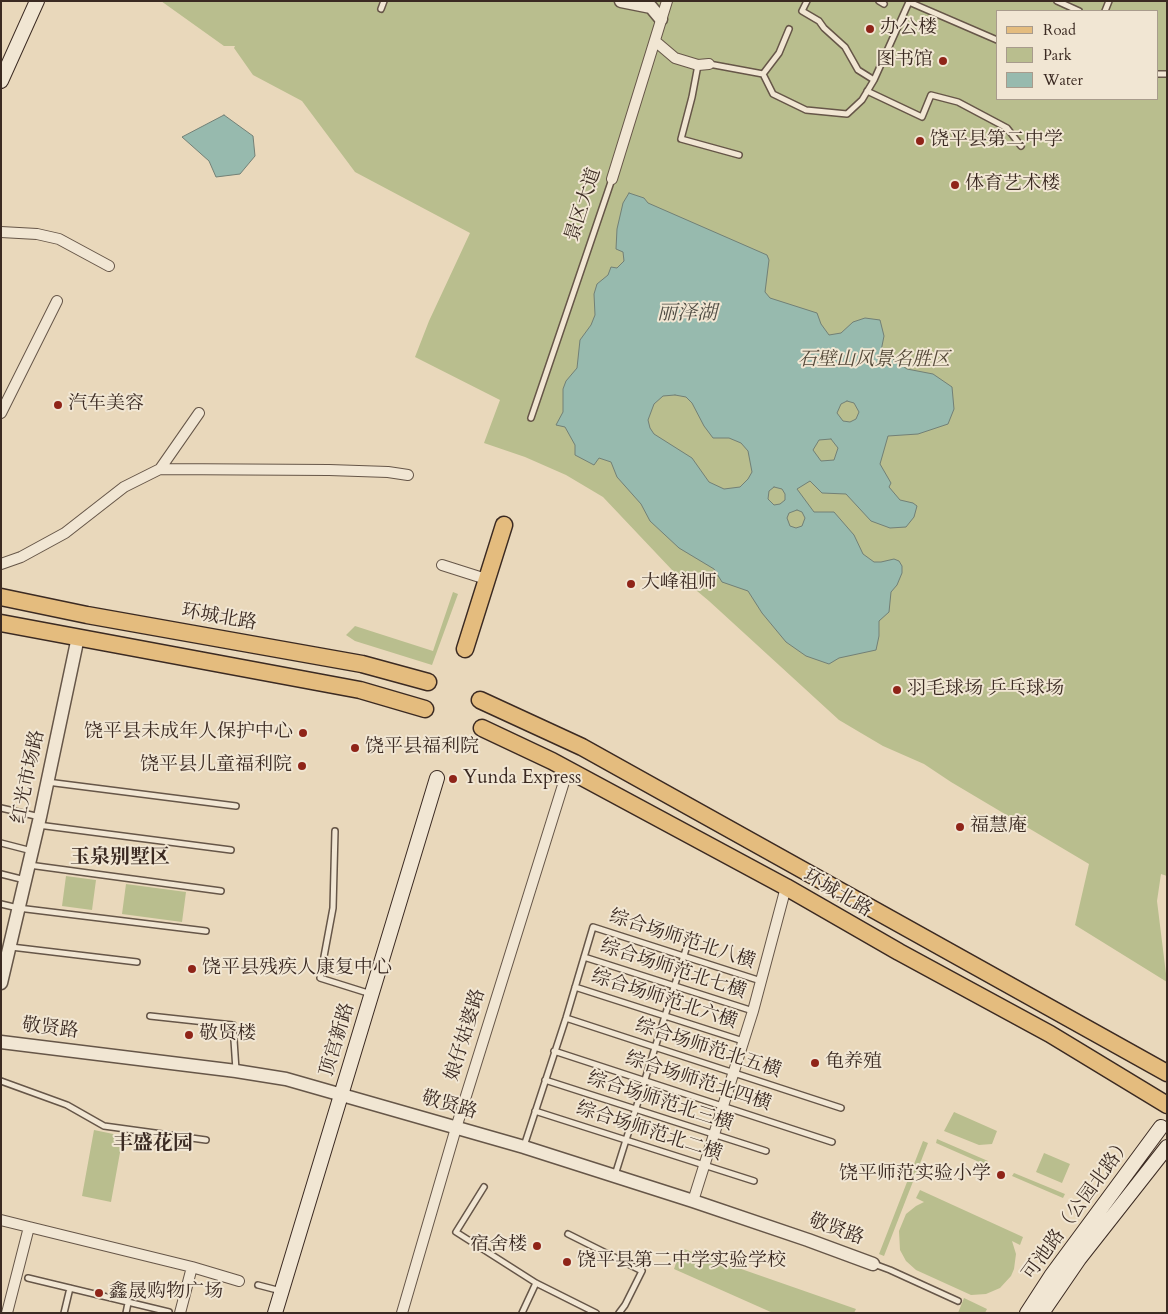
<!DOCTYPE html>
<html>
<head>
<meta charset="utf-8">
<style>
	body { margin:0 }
	#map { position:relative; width:1168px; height:1314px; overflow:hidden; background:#e9d8bb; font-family:Cardo,serif }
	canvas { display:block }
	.frame { position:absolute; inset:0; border:2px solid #3b2a22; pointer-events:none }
	.legend { position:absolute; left:996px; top:10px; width:162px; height:90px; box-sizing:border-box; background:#f1e6d3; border:1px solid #a89b8c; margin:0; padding:6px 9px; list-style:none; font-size:15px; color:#3b2a22 }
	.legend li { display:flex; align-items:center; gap:10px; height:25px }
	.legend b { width:25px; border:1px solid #a89b8c }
</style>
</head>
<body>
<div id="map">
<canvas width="1168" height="1314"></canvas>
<div class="frame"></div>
<ul class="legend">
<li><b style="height:6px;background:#e4bc7e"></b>Road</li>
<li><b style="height:14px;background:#b9be8e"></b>Park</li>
<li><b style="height:14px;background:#97baae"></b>Water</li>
</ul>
</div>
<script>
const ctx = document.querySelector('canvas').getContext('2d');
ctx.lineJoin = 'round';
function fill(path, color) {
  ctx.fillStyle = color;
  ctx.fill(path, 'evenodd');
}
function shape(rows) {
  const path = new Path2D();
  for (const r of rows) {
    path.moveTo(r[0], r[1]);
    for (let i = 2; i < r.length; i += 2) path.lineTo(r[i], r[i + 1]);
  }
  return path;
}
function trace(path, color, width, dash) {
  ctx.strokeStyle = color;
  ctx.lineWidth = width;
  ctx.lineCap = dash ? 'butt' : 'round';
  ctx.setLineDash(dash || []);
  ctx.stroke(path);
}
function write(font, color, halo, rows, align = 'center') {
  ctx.font = font + ' Cardo,"Noto Serif SC",serif';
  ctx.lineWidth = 4;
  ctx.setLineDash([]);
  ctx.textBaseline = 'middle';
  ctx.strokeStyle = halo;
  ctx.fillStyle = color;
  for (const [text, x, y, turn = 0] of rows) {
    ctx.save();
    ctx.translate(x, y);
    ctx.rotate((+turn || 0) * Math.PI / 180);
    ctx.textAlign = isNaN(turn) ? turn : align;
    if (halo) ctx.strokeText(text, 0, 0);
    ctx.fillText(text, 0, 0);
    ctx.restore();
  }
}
fill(shape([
	[161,1,1167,1,1167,876,1161,874,1157,901,1167,982,1075,925,1089,864,951,782,924,764,883,746,839,720,709,601,673,571,603,497,566,475,525,457,484,443,500,400,415,357,429,321,470,233,355,172,302,101,253,75,234,48,235,46,224,46],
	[997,11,1157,11,1157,99,997,99],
	[453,592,458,594,432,665,355,641,346,635,355,626,433,651],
	[66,876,96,880,92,910,62,906],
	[126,884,186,892,182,922,122,914],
	[954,1112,997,1131,992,1144,979,1145,944,1131],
	[94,1130,123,1136,111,1202,82,1196],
	[937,1139,988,1161,986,1165,936,1143],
	[923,1141,928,1143,884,1256,879,1254],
	[1044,1153,1070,1164,1062,1183,1036,1172],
	[1014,1173,1065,1194,1063,1198,1012,1176],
	[920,1190,1023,1237,1020,1245,1012,1241,1016,1254,1014,1269,1011,1276,1000,1288,986,1294,971,1295,916,1270,906,1261,900,1250,899,1231,906,1214,916,1206,924,1202,916,1198],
	[681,1248,856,1309,854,1313,773,1313,674,1269],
	[964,1298,987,1309,985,1313,958,1313]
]), '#b9be8e');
const water = shape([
	[224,115,253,136,255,156,240,174,216,177,209,161,182,137,224,115],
	[629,193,644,198,648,203,767,255,769,260,765,292,770,298,817,313,821,324,829,335,841,333,853,322,865,318,880,320,884,336,881,351,907,369,933,374,952,387,954,409,948,424,918,434,888,436,880,464,891,483,889,487,900,500,913,503,917,506,914,517,906,527,890,528,871,521,846,494,822,493,810,481,797,489,814,512,834,512,854,535,863,554,874,562,881,562,894,559,899,561,902,566,902,573,897,585,891,592,889,612,879,621,879,636,876,650,839,658,829,664,806,656,786,642,762,613,748,591,722,582,714,569,679,548,650,521,641,504,617,477,611,462,599,458,594,465,575,455,575,445,565,427,556,425,563,412,563,389,566,381,577,368,580,340,591,325,595,315,594,294,597,284,608,275,611,267,617,268,624,261,623,252,616,249,617,229,623,203,629,193],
	[675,395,686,397,692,403,704,426,713,438,729,438,741,443,748,451,752,472,748,479,740,487,724,489,709,482,692,458,654,434,650,428,648,420,654,404,663,396,675,395],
	[847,401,854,403,859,412,856,419,850,422,843,421,837,413,841,404,847,401],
	[831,439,838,448,834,460,821,461,813,450,819,440,831,439],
	[774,487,782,489,785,494,785,500,780,504,774,505,768,499,769,491,774,487],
	[797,510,802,512,805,518,802,526,796,528,790,526,787,518,789,513,797,510]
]);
fill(water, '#97baae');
trace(water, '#728076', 1);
const service = shape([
	[807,1,802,11,819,21,824,28,845,47,858,70,874,80],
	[879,1,884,4],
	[1057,1,1079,11],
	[381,9,384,1],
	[1105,11,1109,1],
	[709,64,763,74,773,94,806,110,847,114,862,100,874,80,909,2,997,40],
	[698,65,692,97,681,139,739,155],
	[763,74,779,53,789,29],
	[1157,74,1167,74],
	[867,91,922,117,931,95,958,102,1007,128,1021,146],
	[531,418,612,179],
	[47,782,236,806],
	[1,808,40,817],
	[38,825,231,850],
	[335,831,333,908,320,978,371,994],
	[1,843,32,851],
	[29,865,221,891],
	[1,874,25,880],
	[1,904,18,908,206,931],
	[11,947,137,962],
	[584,957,753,1011],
	[575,987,743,1041],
	[150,1016,233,1025,236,1070],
	[566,1018,841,1108],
	[554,1051,832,1142],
	[545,1080,766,1151],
	[1,1081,67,1105,104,1126,206,1140],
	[535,1111,754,1181],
	[524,1146,566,1018,593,927,761,981],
	[615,1175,686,949],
	[484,1187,456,1232,536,1283,596,1313],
	[568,1234,642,1271,625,1305,619,1313],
	[874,1264,890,1270,958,1301],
	[28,1278,169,1312],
	[258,1285,281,1291],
	[64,1313,70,1288],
	[126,1313,128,1303],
	[522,1313,536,1283]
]);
const minor = shape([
	[655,41,675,58,698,65,709,64],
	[612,179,667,1],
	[1,232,37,234,59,239,109,266],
	[1,413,57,301],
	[160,469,199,413],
	[1,564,21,557,65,533,124,487,160,469,329,470,388,472,408,475],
	[442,565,486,579],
	[693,1201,753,1011,786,887],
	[1,1220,29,1227],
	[7,1313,29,1227,192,1267,239,1281],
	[180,1313,192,1267],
	[402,1313,456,1128,568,769]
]);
const tertiary = shape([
	[621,1,651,7,661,19],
	[1,983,40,817,78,637],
	[1,1042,236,1071,286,1079,524,1147,693,1201,808,1240,873,1264]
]);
const secondary = shape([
	[1,81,37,1],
	[275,1313,437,778],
	[1027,1313,1051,1276,1161,1127],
	[1042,1313,1079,1259,1167,1147]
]);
const primary = shape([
	[1,597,87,615,362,664,428,682],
	[1,623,360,690,425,709],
	[465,649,504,525],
	[480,700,582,747,1167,1073],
	[482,728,552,761,786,887,899,952,1050,1034,1167,1105]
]);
trace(service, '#665648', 8);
trace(minor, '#665648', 12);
trace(tertiary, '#665648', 15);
trace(secondary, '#3b2a22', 16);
trace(primary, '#3b2a22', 19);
trace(service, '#f1e6d3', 5);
trace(minor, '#f1e6d3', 10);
trace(tertiary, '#f1e6d3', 12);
trace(secondary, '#f1e6d3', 14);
trace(primary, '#e4bc7e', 16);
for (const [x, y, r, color] of [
	[870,29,5,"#8f2418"],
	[943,61,5,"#8f2418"],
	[920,141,5,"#8f2418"],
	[955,185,5,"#8f2418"],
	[58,405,5,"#8f2418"],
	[631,584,5,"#8f2418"],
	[897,690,5,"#8f2418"],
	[303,733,5,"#8f2418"],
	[355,748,5,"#8f2418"],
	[302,766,5,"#8f2418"],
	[453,779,5,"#8f2418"],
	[960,827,5,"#8f2418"],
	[192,969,5,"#8f2418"],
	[189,1035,5,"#8f2418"],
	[815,1063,5,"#8f2418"],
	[1001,1175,5,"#8f2418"],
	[537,1246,5,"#8f2418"],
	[567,1262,5,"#8f2418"],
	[99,1293,5,"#8f2418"]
]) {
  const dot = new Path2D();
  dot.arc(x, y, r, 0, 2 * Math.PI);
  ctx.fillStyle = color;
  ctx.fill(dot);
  trace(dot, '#f1e6d3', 2);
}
write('19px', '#3b2a22', '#f1e6d3', [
	["办公楼",880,29],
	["图书馆",933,61,"right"],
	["饶平县第二中学",930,141],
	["体育艺术楼",965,185],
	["汽车美容",68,405],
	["大峰祖师",641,584],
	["羽毛球场 乒乓球场",907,690],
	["饶平县未成年人保护中心",293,733,"right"],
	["饶平县福利院",365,748],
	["饶平县儿童福利院",292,766,"right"],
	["Yunda Express",463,779],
	["福慧庵",970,827],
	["饶平县残疾人康复中心",202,969],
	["敬贤楼",199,1035],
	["龟养殖",825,1063],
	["饶平师范实验小学",991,1175,"right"],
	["宿舍楼",527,1246,"right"],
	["饶平县第二中学实验学校",577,1262],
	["鑫晟购物广场",109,1293]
], 'left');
write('19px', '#3b2a22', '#f1e6d3', [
	["景区大道",584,205,-72],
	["环城北路",219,618,10],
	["红光市场路",29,777,-78],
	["环城北路",837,894,30],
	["综合场师范北八横",682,940,18],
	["综合场师范北七横",673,970,18],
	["综合场师范北六横",664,1000,18],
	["敬贤路",50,1029,7],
	["娘仔姑婆路",466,1035,-73],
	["顶宫新路",338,1040,-73],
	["综合场师范北五横",708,1049,18],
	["综合场师范北四横",698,1082,18],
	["综合场师范北三横",660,1102,18],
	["敬贤路",449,1106,16],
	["综合场师范北二横",649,1132,18],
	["可池路（公园北路）",1078,1209,-54],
	["敬贤路",836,1230,20]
]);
write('italic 19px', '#544838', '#f1e6d3', [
	["石壁山风景名胜区",874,361]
]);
write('italic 20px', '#524e45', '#f1e6d3', [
	["丽泽湖",687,314]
]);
write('bold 20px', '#3b2a22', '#f1e6d3', [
	["玉泉别墅区",120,858],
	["丰盛花园",153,1144]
]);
</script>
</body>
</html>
